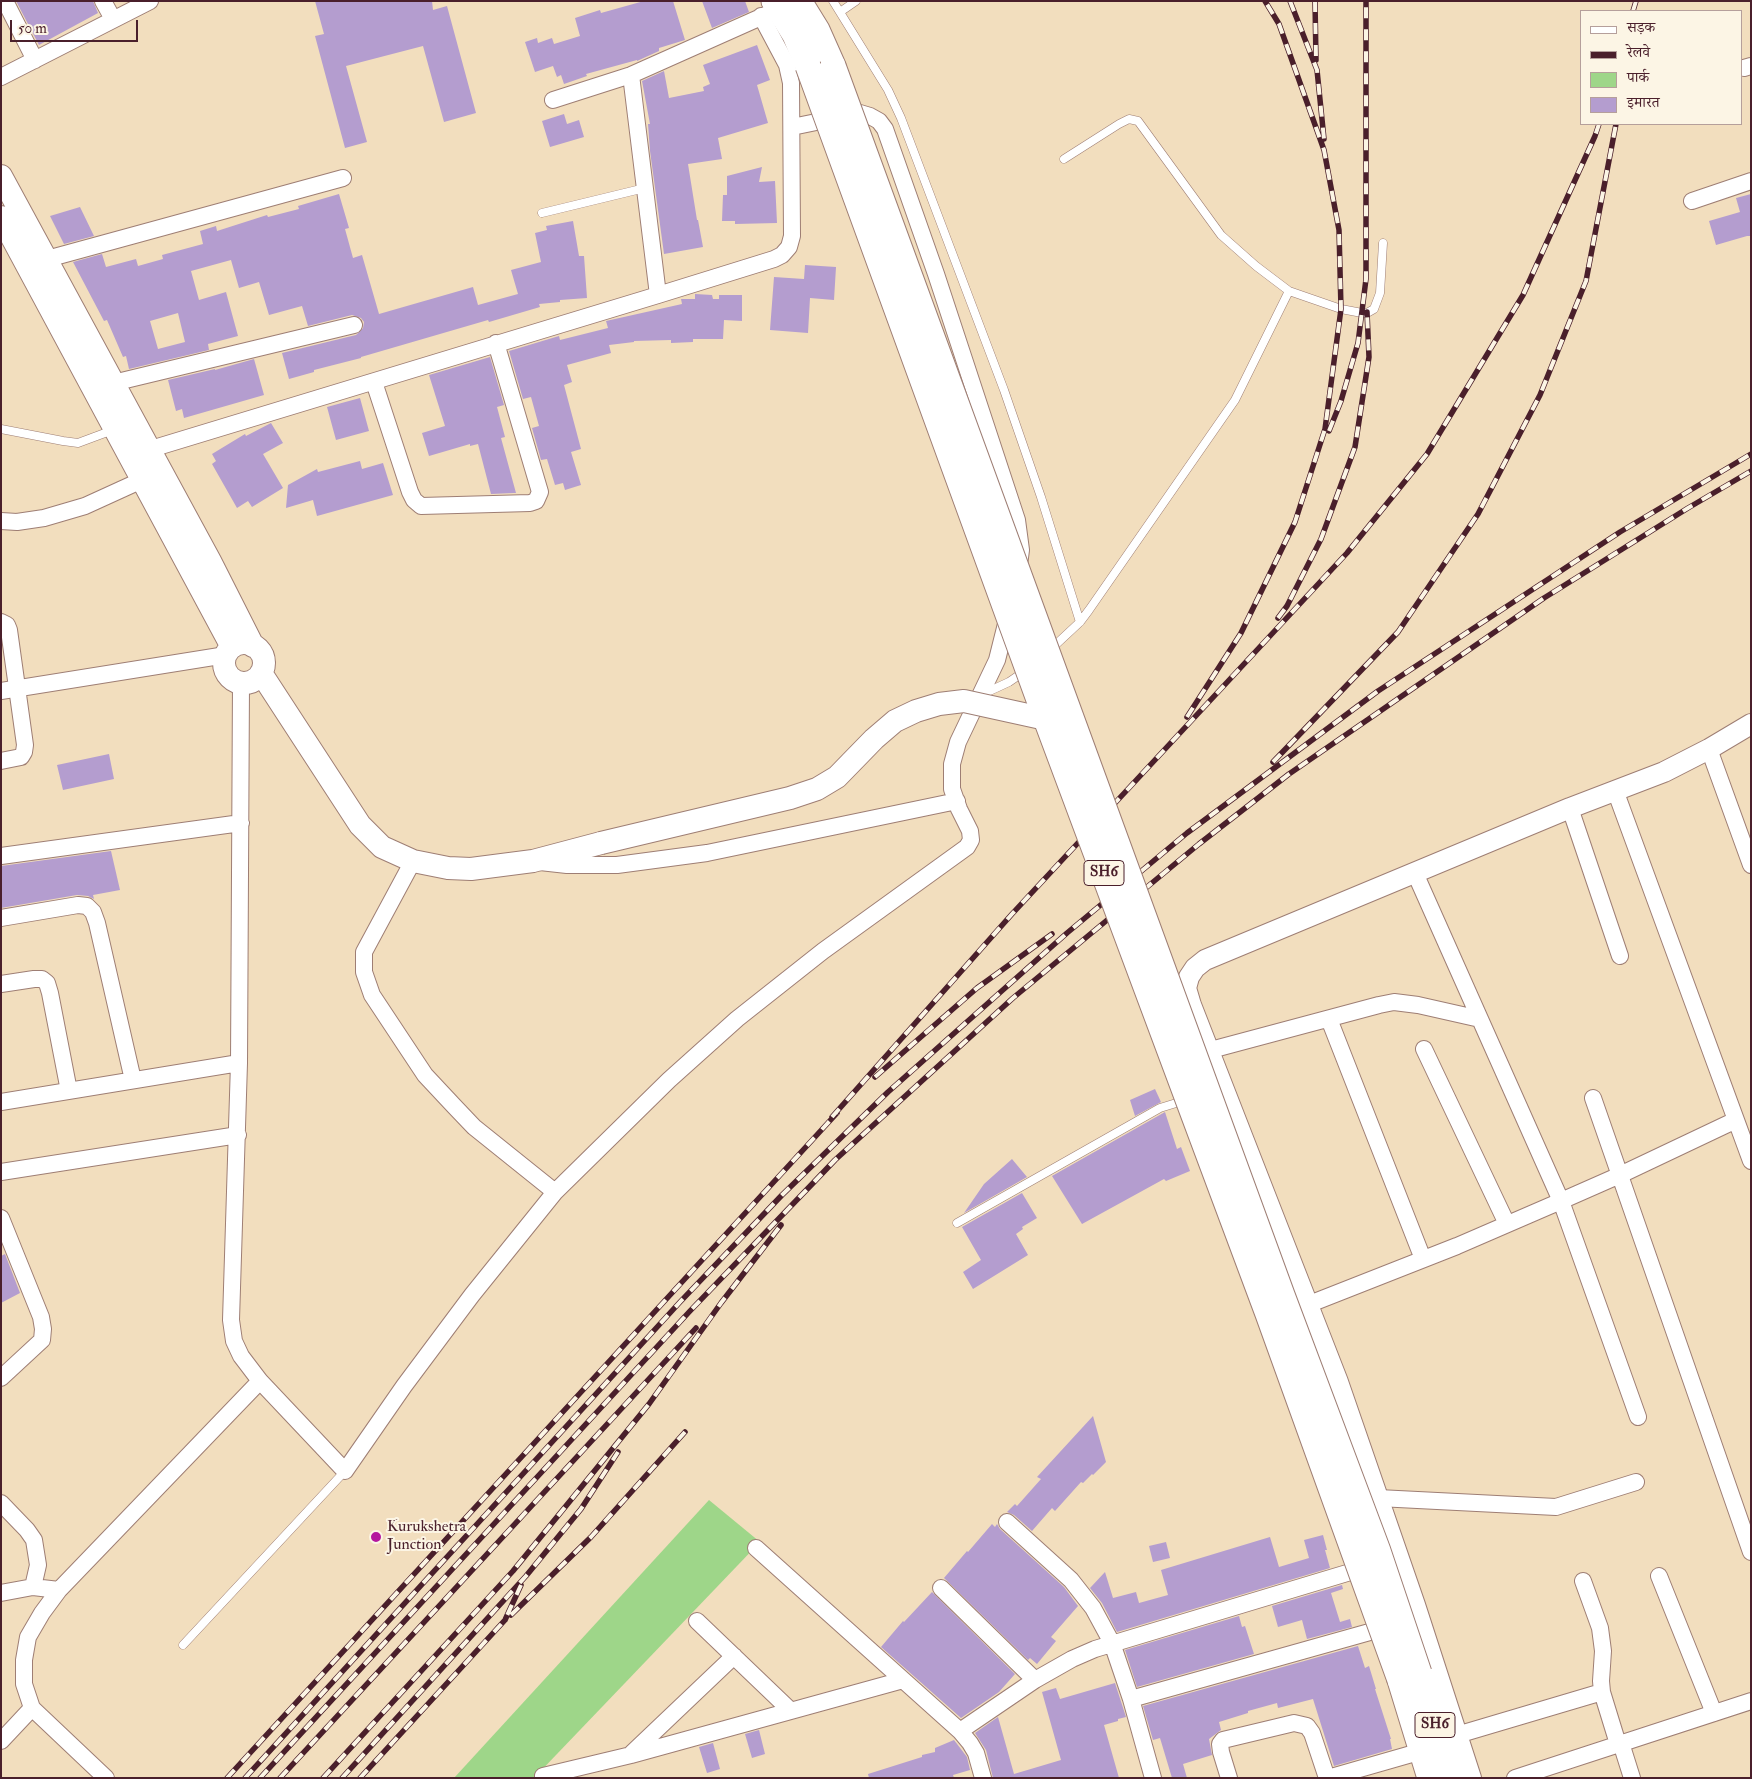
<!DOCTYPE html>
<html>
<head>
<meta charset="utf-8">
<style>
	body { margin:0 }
	#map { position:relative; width:1752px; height:1779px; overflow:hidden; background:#f2debe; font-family:"IM FELL Double Pica","Noto Serif Devanagari",serif }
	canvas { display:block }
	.frame { position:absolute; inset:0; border:2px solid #4a1f2b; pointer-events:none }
	.legend { position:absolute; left:1580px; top:10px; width:162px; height:115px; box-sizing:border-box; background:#fcf5e5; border:1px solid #b59f9b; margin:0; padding:6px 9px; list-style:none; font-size:15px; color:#4a1f2b }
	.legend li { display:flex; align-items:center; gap:10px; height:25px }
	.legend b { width:25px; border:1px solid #b59f9b }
	.scale { position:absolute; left:10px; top:20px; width:128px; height:22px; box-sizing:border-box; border:2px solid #4a1f2b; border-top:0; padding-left:6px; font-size:15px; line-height:18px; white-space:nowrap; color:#4a1f2b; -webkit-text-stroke:4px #fcf5e5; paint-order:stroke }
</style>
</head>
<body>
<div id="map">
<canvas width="1752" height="1779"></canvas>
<div class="frame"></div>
<ul class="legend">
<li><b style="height:6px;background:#fff"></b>सड़क</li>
<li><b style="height:6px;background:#4a1f2b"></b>रेलवे</li>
<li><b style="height:14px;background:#9ed689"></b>पार्क</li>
<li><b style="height:14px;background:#b49dcf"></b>इमारत</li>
</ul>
<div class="scale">50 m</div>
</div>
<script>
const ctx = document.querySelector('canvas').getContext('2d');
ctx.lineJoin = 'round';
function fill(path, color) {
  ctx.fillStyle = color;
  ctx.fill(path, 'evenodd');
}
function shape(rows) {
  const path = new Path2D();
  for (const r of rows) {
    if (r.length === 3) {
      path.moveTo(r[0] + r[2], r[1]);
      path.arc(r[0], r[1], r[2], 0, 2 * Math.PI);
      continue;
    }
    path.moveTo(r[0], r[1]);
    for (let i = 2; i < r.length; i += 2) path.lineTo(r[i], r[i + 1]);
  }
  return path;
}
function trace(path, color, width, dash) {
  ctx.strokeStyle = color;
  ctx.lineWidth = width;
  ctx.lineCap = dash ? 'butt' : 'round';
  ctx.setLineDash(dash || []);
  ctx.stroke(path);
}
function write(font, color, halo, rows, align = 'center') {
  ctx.font = font + ' "IM FELL Double Pica",serif';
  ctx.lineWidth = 4;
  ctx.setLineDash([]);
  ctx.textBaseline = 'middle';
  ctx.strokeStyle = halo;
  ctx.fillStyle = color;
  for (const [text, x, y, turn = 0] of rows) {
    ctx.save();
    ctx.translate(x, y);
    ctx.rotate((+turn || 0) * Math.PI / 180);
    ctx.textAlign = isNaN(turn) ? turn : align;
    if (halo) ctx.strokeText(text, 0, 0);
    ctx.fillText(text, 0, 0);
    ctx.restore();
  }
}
fill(shape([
	[709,1500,760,1542,534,1778,454,1778]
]), '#9ed689');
fill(shape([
	[16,1,93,1,98,13,39,45],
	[315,1,432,1,433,10,447,6,476,113,444,122,423,46,346,66,367,142,345,148,315,36,324,34],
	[644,1,673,1,685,40,659,48,659,51,637,61,637,60,586,74,587,76,564,84,561,75,557,77,553,66,535,72,525,42,537,38,538,43,552,38,554,44,580,36,575,18,600,10,601,13],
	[702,1,745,1,749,12,712,28],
	[757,45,770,80,757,85,768,123,718,138,722,159,688,164,697,220,698,220,703,247,664,254,650,151,648,124,650,124,642,81,664,71,669,98,704,91,703,87,710,84,703,65],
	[564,114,567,124,579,120,584,137,550,147,542,121],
	[762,167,759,182,775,181,777,223,735,224,735,221,722,221,723,195,727,195,727,176],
	[339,194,349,228,345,229,353,258,362,255,379,314,473,287,478,305,518,294,511,270,541,262,535,233,547,230,546,226,573,221,579,256,584,256,587,298,560,300,560,302,539,304,540,307,489,322,488,320,361,357,361,358,314,370,314,372,289,379,282,353,356,335,363,328,364,322,361,318,352,315,308,326,302,306,269,315,259,282,239,288,231,260,191,271,199,300,226,292,238,336,208,344,209,350,129,369,126,356,123,357,107,320,104,321,73,262,102,254,106,267,136,259,138,266,163,259,162,255,203,244,200,231,216,226,217,231,267,215,268,217,299,209,298,206],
	[178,313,185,342,158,349,150,321],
	[1751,194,1751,236,1747,236,1716,245,1709,221,1740,212,1736,198],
	[80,207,94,236,64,244,50,216],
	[805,265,836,267,834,300,810,298,808,333,770,330,774,277,804,279],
	[695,294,712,295,713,299,719,299,719,295,742,295,742,321,724,320,723,339,693,339,693,342,671,343,671,340,634,341,634,342,609,345,611,353,567,365,572,382,564,385,581,449,571,452,581,485,565,490,563,483,555,485,547,459,541,460,532,428,539,426,531,397,523,399,509,351,559,336,560,340,608,328,606,321,682,304,681,299,695,299],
	[490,357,504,405,497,407,505,437,501,438,516,493,514,493,491,494,478,444,470,446,470,444,429,456,422,433,445,426,429,375],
	[254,359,264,395,184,418,182,409,176,411,168,380,215,369,215,370],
	[360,398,369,431,336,440,327,407],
	[271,423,283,443,263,454,283,488,252,507,248,501,237,508,212,464,216,461,212,454,245,434,246,436],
	[360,461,362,469,383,463,393,495,317,516,313,500,286,508,288,485,317,469,318,472],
	[109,754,114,779,63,790,57,765],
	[111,851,120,890,93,895,94,899,88,896,77,895,1,908,1,866],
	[1155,1089,1161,1102,1135,1116,1130,1100],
	[1165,1112,1177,1149,1181,1147,1190,1171,1166,1181,1164,1179,1082,1224,1052,1176],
	[1012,1159,1027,1177,964,1213,984,1184],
	[1022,1193,1037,1218,1022,1227,1023,1229,1016,1234,1028,1255,973,1289,963,1272,981,1260,962,1227],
	[5,1254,20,1293,1,1303,1,1256],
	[1093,1416,1106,1462,1093,1475,1092,1474,1083,1483,1081,1482,1055,1511,1052,1508,1032,1531,1014,1515,1007,1512,1015,1504,1017,1506,1041,1479,1037,1477],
	[992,1524,995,1527,997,1524,1000,1529,1064,1587,1078,1606,1051,1637,1056,1641,1037,1664,1030,1658,1028,1660,944,1578,967,1551,968,1552],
	[1323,1535,1327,1550,1325,1550,1330,1568,1117,1632,1102,1603,1090,1588,1105,1572,1113,1598,1136,1592,1139,1603,1168,1595,1161,1570,1270,1537,1279,1567,1309,1558,1304,1540],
	[1166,1542,1170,1558,1153,1562,1149,1546],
	[1342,1585,1343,1589,1331,1593,1340,1622,1350,1619,1352,1627,1307,1639,1302,1620,1278,1627,1272,1606],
	[932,1592,1015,1674,999,1692,961,1718,881,1647,903,1621,904,1622],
	[1239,1616,1242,1627,1245,1626,1254,1654,1137,1687,1125,1650],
	[1358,1646,1365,1668,1369,1666,1376,1689,1375,1689,1391,1739,1390,1739,1392,1749,1334,1766,1313,1699,1278,1708,1277,1703,1248,1711,1248,1713,1219,1722,1221,1730,1209,1739,1212,1755,1183,1764,1187,1778,1172,1778,1160,1738,1153,1740,1143,1706],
	[1115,1683,1126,1717,1118,1719,1118,1721,1104,1725,1119,1778,993,1778,986,1750,975,1733,998,1717,1014,1774,1061,1760,1042,1692,1056,1688,1060,1699],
	[759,1730,765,1754,752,1758,745,1734],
	[954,1740,967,1757,970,1770,953,1775,954,1778,869,1778,868,1774,922,1757,922,1755,935,1752,935,1748],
	[713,1743,720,1769,707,1773,699,1747]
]), '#b49dcf');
const service = shape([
	[833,1,888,90,901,118,1004,390,1041,497,1080,622],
	[840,12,856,1],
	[1064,159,1119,124,1129,119,1138,121,1221,235,1256,266,1289,291],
	[542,213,645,188],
	[1,429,63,441,78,443,113,430],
	[1051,649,1080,622,1089,610,1235,400,1289,291,1341,309,1362,313,1367,313,1374,309,1380,293,1383,243],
	[983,694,1009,682,1025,671],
	[957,1223,1160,1108,1186,1100],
	[183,1645,345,1471]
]);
const minor = shape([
	[5,1,35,60],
	[103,1,113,19],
	[1744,68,1751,66],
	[631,75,658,295],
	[1,77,150,1],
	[553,100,631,75,770,13],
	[792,127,860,113,870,116,879,121,885,129,936,274,1017,520,1021,550,1019,565],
	[1692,201,1751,181],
	[36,262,343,178],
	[374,382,410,492,414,500,421,506,530,503,536,501,540,492,496,343],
	[113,383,354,325],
	[141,452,658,295,774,259,782,255,789,247,792,236,791,83,787,65,761,16],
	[1,521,17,522,44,518,85,506,142,480],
	[1,622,7,625,9,630,25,745,24,752,21,757,1,761],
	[241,683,239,1063,231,1320,234,1341,241,1356,260,1381,345,1471,404,1386,472,1295,555,1192,669,1080,737,1019,823,951,967,847,971,840,970,831,959,809,952,789,952,764,958,742,997,660,1008,616],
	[1,691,226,655],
	[1709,749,1751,865],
	[1615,790,1751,1161],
	[1570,808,1620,956],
	[1,856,241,823],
	[413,861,364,952,364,972,372,995,425,1075,454,1106,474,1127,555,1192],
	[540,862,567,865,617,865,707,853,957,801],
	[1415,873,1561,1201,1638,1417],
	[1,918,78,905,87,906,93,912,97,923,133,1080],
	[1,984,34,979,42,979,47,983,50,993,69,1091],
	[1329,1019,1423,1259],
	[1424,1049,1507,1224],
	[1207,1051,1379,1005,1394,1002,1418,1005,1480,1019],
	[1593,1098,1751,1552],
	[1,1102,239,1063],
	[1,1172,238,1135],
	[1,1218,41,1317,43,1329,42,1340,1,1378],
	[1307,1305,1457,1246,1561,1201,1620,1175,1736,1120],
	[1378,1498,1556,1507,1636,1482],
	[1,1503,27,1530,34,1540,38,1565,33,1587],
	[1007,1522,1071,1580,1093,1608,1112,1643,1131,1699,1153,1778],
	[756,1548,960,1731,970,1743,976,1753,983,1778],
	[1659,1576,1714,1713],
	[1583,1581,1600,1628,1603,1651,1601,1681,1602,1692,1618,1744],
	[941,1588,1035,1680],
	[1,1593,33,1587,59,1590],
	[697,1621,791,1711],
	[1131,1699,1391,1626],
	[32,1708,106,1778],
	[960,1731,1035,1680,1072,1659,1095,1649,1367,1567],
	[1457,1735,1602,1692],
	[1,1741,32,1708,24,1684,24,1660,28,1637,42,1613,59,1590,260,1381],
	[1621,1743,1632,1778],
	[632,1753,734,1656],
	[543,1776,631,1755,903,1680],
	[1229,1778,1221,1752,1220,1744,1223,1740,1294,1723,1307,1726,1312,1733,1327,1778],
	[1328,1778,1422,1751],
	[1515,1778,1751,1701]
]);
const tertiary = shape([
	[1471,1778,1415,1605,1338,1382,1191,1005,1186,988,1189,977,1195,968,1205,960,1570,808,1664,772,1709,749,1751,724]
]);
const secondary = shape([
	[1,176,210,561,253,646],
	[1,217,232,647],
	[244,663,20],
	[261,673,360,825,382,847,413,861,448,868,471,869,533,861,601,843]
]);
const primary = shape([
	[774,1,795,35,808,66],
	[799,1,817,30,833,66],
	[1419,1673,1452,1778],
	[1400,1680,1430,1778]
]);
trace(service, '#9e7e74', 9);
trace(minor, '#9e7e74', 18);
trace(tertiary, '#9e7e74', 22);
trace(secondary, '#9e7e74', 24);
trace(primary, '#9e7e74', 27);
trace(service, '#fff', 8);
trace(minor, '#fff', 16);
trace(tertiary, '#fff', 20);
trace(secondary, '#fff', 22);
trace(primary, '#fff', 25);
const rail = shape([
	[1290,1,1317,70,1324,139],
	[1315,1,1316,60],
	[1633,11,1636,1],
	[1329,431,1341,401,1358,343,1366,279,1366,1],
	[1278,618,1287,606,1321,539,1355,447,1369,357,1367,312],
	[1187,717,1241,633,1295,522,1325,429,1341,309,1339,230,1324,150,1279,24,1265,1],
	[1273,762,1398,632,1478,514,1540,395,1586,281,1616,124],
	[875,1077,977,988,1052,934],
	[832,1117,1012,914,1347,553,1427,454,1523,295,1595,136,1599,124],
	[511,1615,591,1537,685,1432],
	[227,1778,837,1113],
	[245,1778,680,1302,782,1195,888,1092,1067,933,1187,833,1378,691,1620,532,1751,454],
	[260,1778,690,1311,815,1181,835,1160,1013,998,1199,844,1289,774,1544,598,1688,508,1751,471],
	[280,1778,696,1328],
	[323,1778,513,1571,649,1404,721,1303,781,1225],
	[342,1778,526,1576,581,1509,618,1452],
	[360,1778,505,1620,521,1585]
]);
trace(rail, '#4a1f2b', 5.5);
trace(rail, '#fcf5e5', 4, [11]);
const secondaryBridge = shape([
	[601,843,790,798,817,789,837,777,874,739,895,721,916,711,939,704,964,701,1046,719]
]);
const primaryBridge = shape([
	[808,66,1046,719,1268,1314,1400,1680],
	[833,66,1282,1295,1378,1551,1419,1673]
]);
trace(secondaryBridge, '#9e7e74', 24, []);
trace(primaryBridge, '#9e7e74', 27, []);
trace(secondaryBridge, '#fff', 22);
trace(primaryBridge, '#fff', 25);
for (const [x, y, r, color] of [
	[376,1537,6,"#b5179e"]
]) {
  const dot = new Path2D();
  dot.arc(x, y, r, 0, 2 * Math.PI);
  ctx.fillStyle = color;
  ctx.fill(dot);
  trace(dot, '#fcf5e5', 2);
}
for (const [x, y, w] of [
	[1104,873,40],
	[1435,1725,40]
]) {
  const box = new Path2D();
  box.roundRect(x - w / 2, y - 12.5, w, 25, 4);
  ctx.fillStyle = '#fcf5e5';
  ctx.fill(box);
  trace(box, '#4a1f2b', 1);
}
write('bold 15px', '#4a1f2b', null, [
	["SH6",1104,873],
	["SH6",1435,1725]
]);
write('16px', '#4a1f2b', '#fcf5e5', [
	["Kurukshetra",387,1528],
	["Junction",387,1546]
], 'left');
</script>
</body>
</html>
